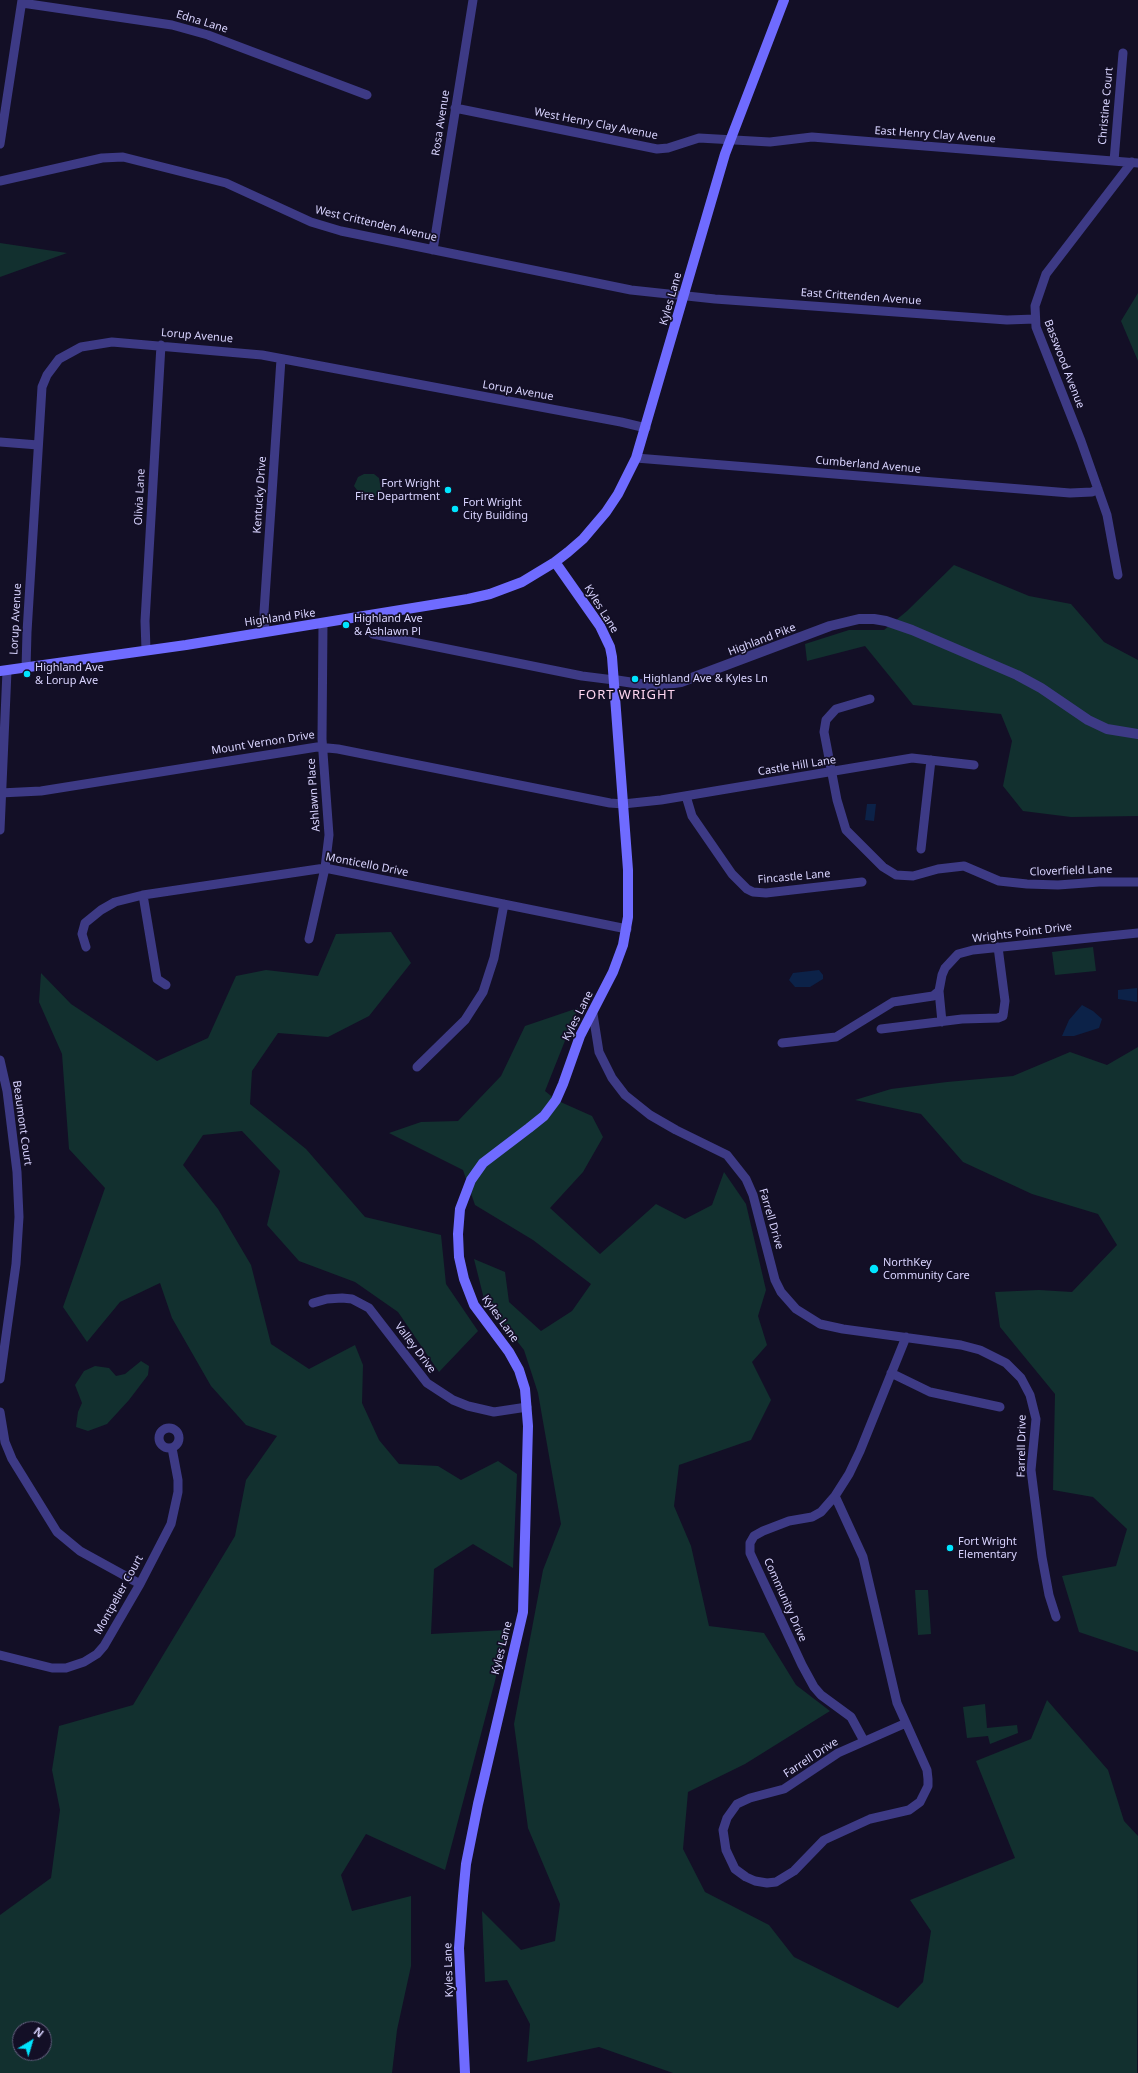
<!DOCTYPE html>
<html>
<head>
<meta charset="utf-8">
<style>
	body { margin:0 }
	#map { position:relative; width:1138px; height:2073px; overflow:hidden; background:#130f26; font-family:"Noto Sans",sans-serif }
	canvas { display:block }
	.north { position:absolute; left:12px; top:2021px; width:40px; height:40px; box-sizing:border-box; background:#130f26; border:1px solid #625e7d; border-radius:50%; rotate:38deg; font-size:11px; font-weight:700; line-height:16px; text-align:center; color:#d9d4ff }
	.north::after { content:''; display:block; margin:auto; width:14px; height:18px; background:#00e5ff; clip-path:polygon(50% 0,100% 100%,50% 72%,0 100%) }
</style>
</head>
<body>
<div id="map">
<canvas width="1138" height="2073"></canvas>
<div class="north">N</div>
</div>
<script>
const ctx = document.querySelector('canvas').getContext('2d');
ctx.lineJoin = 'round';
function fill(path, color) {
  ctx.fillStyle = color;
  ctx.fill(path, 'evenodd');
}
function shape(rows) {
  const path = new Path2D();
  for (const r of rows) {
    if (r.length === 3) {
      path.moveTo(r[0] + r[2], r[1]);
      path.arc(r[0], r[1], r[2], 0, 2 * Math.PI);
      continue;
    }
    path.moveTo(r[0], r[1]);
    for (let i = 2; i < r.length; i += 2) path.lineTo(r[i], r[i + 1]);
  }
  return path;
}
function trace(path, color, width, dash) {
  ctx.strokeStyle = color;
  ctx.lineWidth = width;
  ctx.lineCap = dash ? 'butt' : 'round';
  ctx.setLineDash(dash || []);
  ctx.stroke(path);
}
function write(font, color, halo, rows, align = 'center') {
  ctx.font = font + ' "Noto Sans",sans-serif';
  ctx.lineWidth = 3.5;
  ctx.setLineDash([]);
  ctx.textBaseline = 'middle';
  ctx.strokeStyle = halo;
  ctx.fillStyle = color;
  for (const [text, x, y, turn = 0] of rows) {
    ctx.save();
    ctx.translate(x, y);
    ctx.rotate((+turn || 0) * Math.PI / 180);
    ctx.textAlign = isNaN(turn) ? turn : align;
    if (halo) ctx.strokeText(text, 0, 0);
    ctx.fillText(text, 0, 0);
    ctx.restore();
  }
}
fill(shape([
	[0,243,67,253,0,277],
	[1138,293,1138,361,1121,321],
	[364,474,374,474,379,478,381,490,377,496,368,497,360,494,354,486,358,477],
	[954,565,1029,596,1071,604,1104,642,1138,660,1138,816,1071,817,1023,811,1003,786,1012,741,1001,714,913,705,865,646,807,661,805,644,849,630,884,630,907,611],
	[391,932,411,963,369,1016,328,1037,278,1033,252,1071,250,1104,306,1149,365,1217,441,1235,446,1284,478,1331,439,1372,398,1312,355,1282,299,1261,267,1225,280,1171,242,1131,203,1135,183,1165,218,1209,251,1265,271,1344,309,1369,355,1345,363,1365,362,1403,379,1440,399,1464,438,1466,461,1480,498,1461,517,1474,513,1568,473,1544,434,1569,431,1634,506,1630,495,1681,445,1870,366,1834,341,1875,352,1911,411,1896,411,1966,397,2030,392,2073,0,2073,0,1915,51,1878,60,1810,52,1770,59,1726,133,1705,235,1536,246,1480,277,1436,246,1425,211,1386,172,1318,160,1283,120,1302,87,1342,63,1307,105,1188,69,1149,62,1054,39,1002,41,973,71,1004,157,1061,208,1038,236,976,266,970,318,976,336,934],
	[20,2029,44,2029,44,2053,20,2053],
	[1093,947,1096,971,1055,975,1052,952],
	[578,1008,545,1091,556,1100,592,1116,603,1137,583,1172,550,1208,600,1254,656,1204,685,1219,712,1205,724,1172,746,1204,766,1290,758,1316,767,1345,752,1362,771,1400,751,1440,679,1465,674,1506,691,1546,709,1626,764,1633,796,1685,830,1711,745,1764,688,1792,683,1849,705,1892,769,1925,794,1957,898,2008,923,1982,931,1931,910,1900,1015,1858,976,1761,1031,1739,1047,1700,1108,1770,1124,1821,1138,1836,1137,2073,673,2073,599,2047,527,2062,530,2024,507,1980,485,1982,482,1911,521,1950,555,1941,560,1904,528,1828,514,1724,543,1570,561,1524,538,1393,524,1350,484,1299,474,1259,505,1272,509,1302,541,1331,572,1311,591,1284,533,1240,475,1205,463,1170,389,1133,421,1122,458,1121,501,1076,525,1026],
	[1138,1047,1138,1652,1079,1632,1062,1576,1116,1566,1127,1529,1093,1497,1053,1490,1055,1394,1000,1327,995,1292,1039,1290,1072,1292,1117,1245,1098,1214,1032,1194,963,1162,921,1114,855,1100,891,1089,947,1082,1013,1076,1070,1052,1107,1065],
	[141,1361,149,1366,148,1375,129,1400,107,1424,88,1431,76,1427,78,1412,82,1403,75,1385,84,1371,95,1366,109,1368,116,1376,125,1374],
	[915,1590,928,1590,931,1634,918,1635],
	[985,1704,987,1728,1017,1725,1018,1733,990,1744,988,1736,967,1738,963,1707]
]), '#12302f');
fill(shape([
	[867,804,876,804,874,821,865,820],
	[819,970,823,975,823,979,810,987,795,987,789,980,793,973],
	[1137,988,1137,1002,1118,999,1118,990],
	[1082,1005,1093,1011,1102,1019,1099,1028,1074,1036,1062,1036,1069,1020]
]), '#0c2248');
trace(shape([
	[22,3,172,25,208,35,367,95],
	[455,108,657,149,668,148,699,138,770,142,812,137,1138,163],
	[0,144,22,0],
	[1114,161,1123,53],
	[0,181,102,158,123,157,226,183,311,222,341,231,631,290,715,299,1007,320,1035,319],
	[433,250,473,0],
	[0,442,38,445],
	[636,458,1070,493,1092,492,1098,489],
	[1118,575,1107,515,1081,441,1036,327,1035,306,1046,274,1132,162],
	[265,632,264,612,281,359],
	[373,634,582,676,614,680],
	[146,650,145,621,161,345],
	[26,669,27,632,42,387,47,375,59,359,81,347,112,342,262,355,621,422,646,428],
	[870,699,836,709,826,720,824,732,837,800,846,830,883,867,896,875,913,876,938,869,964,866,999,881,1027,884,1058,885,1099,882,1138,882],
	[0,793,41,791,317,747,338,749,610,803,623,804,661,800,912,758,974,765],
	[686,796,692,816,732,874,747,889,753,892,766,893,862,882],
	[0,830,7,671],
	[921,849,931,760],
	[143,895,157,979,166,985],
	[309,939,325,868,329,835,322,739,323,623],
	[86,947,82,934,85,923,101,910,115,902,143,895,325,868,627,929],
	[593,1014,599,1052,612,1078,625,1095,650,1115,676,1130,727,1155,746,1179,753,1195,775,1280,781,1292,796,1309,820,1324,843,1329,961,1345,980,1350,1006,1363,1021,1378,1030,1395,1036,1419,1031,1470,1042,1557,1049,1595,1056,1617],
	[942,1022,939,991,942,975,945,968,958,954,973,950,1138,933],
	[881,1029,962,1019,998,1018,1003,1016,1005,1001,998,947],
	[782,1043,836,1037,893,1002,933,996,939,991],
	[0,1060,7,1091,17,1172,19,1217,16,1264,0,1379],
	[417,1067,465,1020,483,992,494,958,504,904],
	[313,1303,327,1299,342,1298,352,1299,369,1308,427,1383,453,1400,468,1406,494,1412,527,1407],
	[891,1373,930,1392,1000,1407],
	[0,1412,5,1442,12,1459,57,1532,80,1551,140,1584],
	[169,1438,10],
	[835,1496,863,1557,897,1703,906,1723],
	[0,1655,52,1668,66,1668,84,1662,97,1654,104,1646,140,1584,171,1524,178,1492,178,1480,172,1448],
	[906,1723,927,1770,928,1779,928,1786,920,1802,909,1810,870,1819,824,1840,794,1871,776,1882,767,1883,755,1881,746,1877,735,1869,726,1850,723,1830,727,1818,737,1804,750,1798,784,1789,838,1753,906,1723],
	[864,1741,851,1717,821,1695,814,1687,802,1665,750,1553,750,1543,754,1536,763,1531,789,1521,812,1517,821,1512,835,1496,849,1474,860,1451,906,1337]
]), '#3d3a85', 9);
trace(shape([
	[614,680,654,686,681,682,830,626,859,619,874,619,886,621,912,630,1017,675,1041,688,1088,720,1107,729,1138,734]
]), '#3d3a85', 10);
trace(shape([
	[0,671,186,645,468,599,490,594,522,582,555,562,568,552,583,539,606,512,618,494,636,458,725,154,784,0],
	[465,2073,459,1948,463,1896,466,1864,478,1804,523,1612,528,1426,525,1389,519,1370,509,1352,474,1305,464,1279,459,1257,458,1234,460,1209,471,1180,483,1163,529,1128,544,1116,556,1100,563,1084,580,1036,613,972,623,945,628,917,628,870,612,657,610,647,600,626,555,562]
]), '#6f6bff', 10);
for (const [x, y, r, color] of [
	[448,490,4,"#00e5ff"],
	[455,509,4,"#00e5ff"],
	[346,625,4,"#00e5ff"],
	[27,674,4,"#00e5ff"],
	[635,679,4,"#00e5ff"],
	[874,1269,5,"#00e5ff"],
	[950,1548,4,"#00e5ff"]
]) {
  const dot = new Path2D();
  dot.arc(x, y, r, 0, 2 * Math.PI);
  ctx.fillStyle = color;
  ctx.fill(dot);
  trace(dot, '#130f26', 1.5);
}
write('11px', '#d9d4ff', '#130f26', [
	["Edna Lane",202,22,17],
	["Christine Court",1106,106,-85],
	["Rosa Avenue",441,123,-81],
	["West Henry Clay Avenue",596,124,11],
	["East Henry Clay Avenue",935,135,4],
	["West Crittenden Avenue",376,224,13],
	["East Crittenden Avenue",861,297,4],
	["Kyles Lane",671,299,-74],
	["Lorup Avenue",197,336,5],
	["Basswood Avenue",1064,364,69],
	["Lorup Avenue",518,391,10],
	["Cumberland Avenue",868,465,5],
	["Kentucky Drive",260,495,-86],
	["Olivia Lane",140,497,-87],
	["Kyles Lane",601,609,58],
	["Highland Pike",280,618,-8],
	["Lorup Avenue",16,619,-87],
	["Highland Pike",762,640,-21],
	["Mount Vernon Drive",263,743,-9],
	["Castle Hill Lane",797,766,-9],
	["Ashlawn Place",314,795,-94],
	["Monticello Drive",367,865,11],
	["Cloverfield Lane",1071,871,-2],
	["Fincastle Lane",794,877,-5],
	["Wrights Point Drive",1022,933,-7],
	["Kyles Lane",578,1016,-63],
	["Beaumont Court",22,1123,82],
	["Farrell Drive",771,1219,74],
	["Kyles Lane",500,1319,54],
	["Valley Drive",415,1348,53],
	["Farrell Drive",1022,1446,-89],
	["Montpelier Court",119,1595,-61],
	["Community Drive",785,1600,66],
	["Kyles Lane",502,1648,-76],
	["Farrell Drive",811,1758,-33],
	["Kyles Lane",449,1970,-92]
]);
write('11px', '#d9d4ff', '#130f26', [
	["Fort Wright",440,484,"right"],
	["Fire Department",440,497,"right"],
	["Fort Wright",463,503],
	["City Building",463,516],
	["Highland Ave",354,619],
	["& Ashlawn Pl",354,632],
	["Highland Ave",35,668],
	["& Lorup Ave",35,681],
	["Highland Ave & Kyles Ln",643,679],
	["NorthKey",883,1263],
	["Community Care",883,1276],
	["Fort Wright",958,1542],
	["Elementary",958,1555]
], 'left');
ctx.letterSpacing = '1px';
write('13px', '#ffd6f0', '#130f26', [
	["FORT WRIGHT",627,695]
]);
ctx.letterSpacing = '0px';
</script>
</body>
</html>
